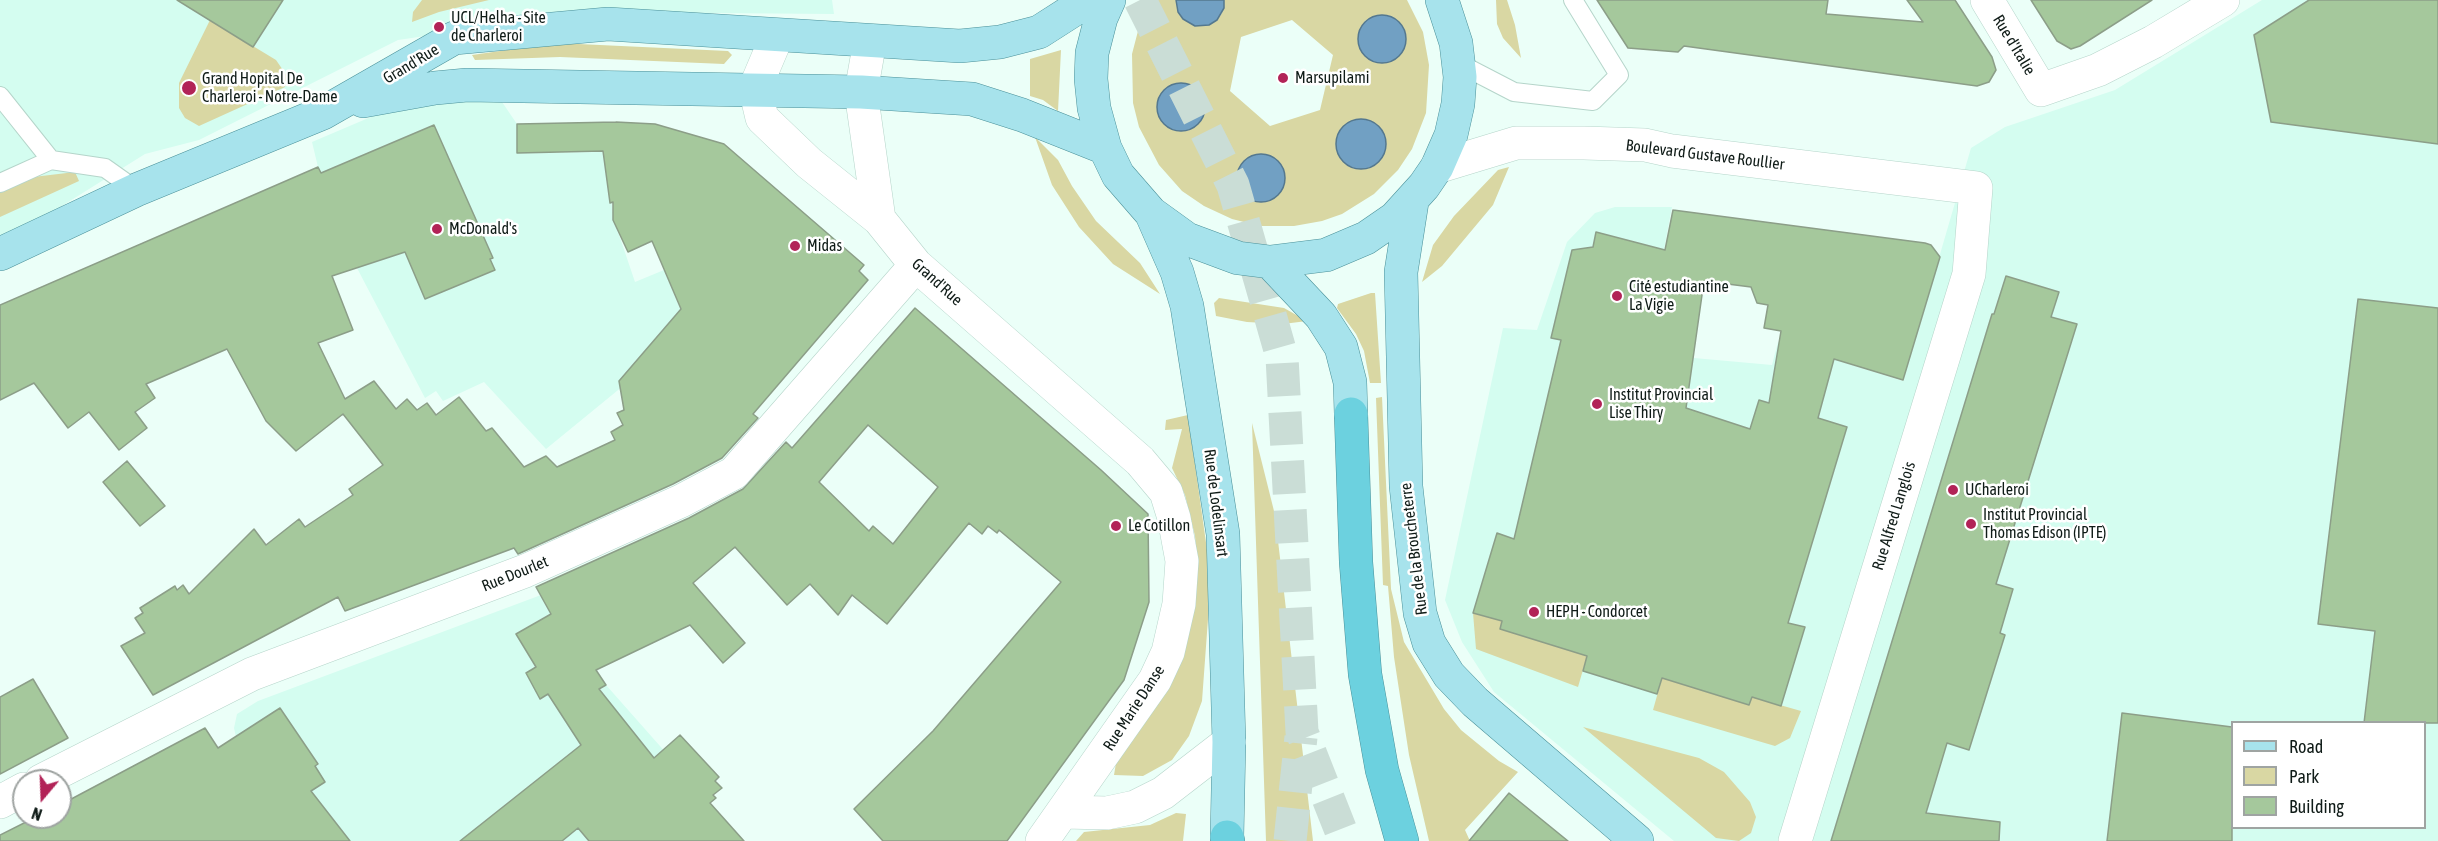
<!DOCTYPE html>
<html>
<head>
<meta charset="utf-8">
<style>
	body { margin:0 }
	#map { position:relative; width:2438px; height:841px; overflow:hidden; background:#ebfff8; font-family:"Asap Condensed",sans-serif }
	canvas { display:block }
	.legend { position:absolute; left:2231px; top:721px; width:195px; height:108px; box-sizing:border-box; background:#fff; border:2px solid #9fa4a2; margin:0; padding:8px 10px; list-style:none; font-size:18px; color:#0f1b17 }
	.legend li { display:flex; align-items:center; gap:12px; height:30px }
	.legend b { width:30px; border:2px solid #9fa4a2 }
	.north { position:absolute; left:12px; top:769px; width:60px; height:60px; box-sizing:border-box; background:#fff; border:2px solid #9fa4a2; border-radius:50%; rotate:199deg; font-size:16px; font-weight:700; line-height:24px; text-align:center; color:#0f1b17 }
	.north::after { content:''; display:block; margin:auto; width:21px; height:27px; background:#b22357; clip-path:polygon(50% 0,100% 100%,50% 72%,0 100%) }
</style>
</head>
<body>
<div id="map">
<canvas width="2438" height="841"></canvas>
<ul class="legend">
<li><b style="height:8px;background:#a7e3ec"></b>Road</li>
<li><b style="height:16px;background:#d9d7a3"></b>Park</li>
<li><b style="height:16px;background:#a5c89c"></b>Building</li>
</ul>
<div class="north">N</div>
</div>
<script>
const ctx = document.querySelector('canvas').getContext('2d');
ctx.lineJoin = 'round';
function fill(path, color) {
  ctx.fillStyle = color;
  ctx.fill(path, 'evenodd');
}
function shape(rows) {
  const path = new Path2D();
  for (const r of rows) {
    if (r.length === 3) {
      path.moveTo(r[0] + r[2], r[1]);
      path.arc(r[0], r[1], r[2], 0, 2 * Math.PI);
      continue;
    }
    path.moveTo(r[0], r[1]);
    for (let i = 2; i < r.length; i += 2) path.lineTo(r[i], r[i + 1]);
  }
  return path;
}
function trace(path, color, width, dash) {
  ctx.strokeStyle = color;
  ctx.lineWidth = width;
  ctx.lineCap = dash ? 'butt' : 'round';
  ctx.setLineDash(dash || []);
  ctx.stroke(path);
}
function write(font, color, halo, rows, align = 'center') {
  ctx.font = font + ' "Asap Condensed",sans-serif';
  ctx.lineWidth = 5;
  ctx.setLineDash([]);
  ctx.textBaseline = 'middle';
  ctx.strokeStyle = halo;
  ctx.fillStyle = color;
  for (const [text, x, y, turn = 0] of rows) {
    ctx.save();
    ctx.translate(x, y);
    ctx.rotate((+turn || 0) * Math.PI / 180);
    ctx.textAlign = isNaN(turn) ? turn : align;
    if (halo) ctx.strokeText(text, 0, 0);
    ctx.fillText(text, 0, 0);
    ctx.restore();
  }
}
fill(shape([
	[0,0,832,0,834,14,590,12,398,40,199,140,145,154,9,239,0,242],
	[2262,0,2438,0,2438,841,1674,841,1494,692,1462,642,1445,600,1503,328,1537,330,1567,242,1595,213,1615,207,1672,207,1664,250,1659,349,1694,358,1772,365,1778,342,1903,381,1971,148,2005,127,2115,90],
	[2232,722,2424,722,2424,828,2232,828],
	[500,99,517,124,518,153,604,152,614,220,635,282,664,270,680,308,778,191,847,249,809,290,638,360,619,381,623,386,546,449,484,382,443,401,436,391,425,398,357,268,339,213,318,167,312,142,406,102],
	[541,595,606,685,744,841,304,841,236,737,234,728,237,714,258,701]
]), '#d4fdf0');
fill(shape([
	[422,0,489,0,439,12,412,22,413,12],
	[1152,0,1176,0,1176,5,1217,20,1222,13,1224,0,1407,0,1423,32,1429,65,1426,113,1412,149,1398,170,1374,194,1342,214,1322,221,1294,226,1260,226,1232,219,1204,206,1182,191,1159,165,1139,127,1133,103,1132,54,1138,31],
	[1387,15,1393,17,1406,33,1406,44,1360,49,1359,33,1365,21,1374,16],
	[1292,20,1333,55,1320,110,1270,126,1230,91,1241,37],
	[1179,83,1193,86,1204,98,1190,130,1182,131,1176,131],
	[1265,154,1280,163,1255,202,1247,198],
	[1496,0,1507,0,1515,25,1521,58,1503,38,1497,24],
	[210,20,276,60,287,76,285,87,199,126,185,118,179,108,179,83],
	[557,43,728,51,732,55,724,64,560,57,475,60,472,55],
	[1061,50,1058,111,1043,100,1030,96,1030,59],
	[1035,137,1058,160,1072,186,1096,221,1140,263,1160,294,1113,264,1079,227,1052,185],
	[1509,167,1493,205,1442,266,1422,282,1433,245,1454,216,1498,170],
	[75,172,79,181,0,217,0,192,25,178],
	[1371,293,1375,293,1381,383,1370,383,1364,351,1356,334,1337,308,1338,304],
	[1219,298,1284,308,1307,321,1283,324,1247,322,1216,316,1214,303],
	[1382,397,1391,589,1404,642,1444,709,1461,730,1499,761,1518,772,1465,830,1470,841,1429,841,1409,755,1394,657,1388,586,1383,585,1376,398],
	[1188,415,1211,578,1202,701,1189,736,1172,760,1143,776,1114,775,1116,763,1197,561,1195,536,1185,495,1172,468,1182,429,1165,430,1166,420],
	[1252,423,1275,515,1313,841,1266,841],
	[1473,613,1502,621,1587,656,1578,687,1476,649],
	[1662,678,1749,705,1752,697,1801,711,1790,738,1775,746,1653,710],
	[1583,727,1699,758,1724,772,1750,802,1756,817,1751,833,1739,841,1716,838],
	[1176,813,1186,814,1183,841,1076,841,1084,832,1150,825]
]), '#d9d7a3');
const water = shape([
	[1176,0,1224,0,1224,8,1217,20,1209,25,1195,26,1183,19,1178,12,1176,0],
	[1382,39,24],
	[1181,107,24],
	[1361,144,25],
	[1261,178,24]
]);
fill(water, '#71a0c3');
trace(water, '#54788f', 1.5);
const building = shape([
	[177,0,283,0,253,47,177,0],
	[1597,0,1828,0,1826,14,1923,22,1907,0,1955,0,1992,57,1996,70,1989,82,1977,86,1684,46,1678,52,1628,48,1597,0],
	[2031,0,2152,0,2080,46,2071,49,2057,41,2031,0],
	[2309,0,2438,0,2438,144,2271,122,2254,35,2309,0],
	[616,122,655,124,724,144,864,265,859,271,868,280,753,414,758,418,722,458,673,484,518,554,514,548,345,611,338,597,153,695,121,646,145,633,135,618,143,613,140,608,175,586,177,590,183,585,189,594,254,529,266,545,299,519,305,527,353,495,349,489,383,465,343,414,296,451,266,421,227,349,146,384,155,398,135,412,147,428,119,450,89,412,68,428,34,383,0,400,0,305,318,167,321,173,434,125,493,258,490,259,495,270,425,299,405,252,332,276,353,330,318,343,345,399,374,381,396,409,407,399,417,410,427,403,436,415,459,397,486,431,492,428,524,467,546,456,557,467,615,440,611,432,623,425,617,413,624,410,619,381,681,309,652,241,628,252,613,220,613,202,610,203,603,151,517,153,517,124,616,122],
	[1673,210,1925,243,1931,245,1940,257,1903,380,1834,359,1818,418,1847,427,1788,623,1805,627,1781,706,1752,697,1749,705,1662,678,1657,694,1583,671,1587,656,1500,629,1502,621,1473,613,1497,533,1514,539,1561,340,1551,338,1572,250,1593,247,1596,232,1665,250,1673,210],
	[1704,281,1751,287,1757,303,1768,305,1764,328,1781,331,1769,403,1759,400,1750,429,1686,408,1704,281],
	[2006,276,2059,292,2051,317,2077,324,1996,584,2013,589,2000,633,2005,635,1969,750,1947,743,1926,813,2000,822,1999,841,1831,841,1992,314,1994,314,2006,276],
	[2358,299,2438,308,2438,723,2364,723,2375,631,2318,624,2358,299],
	[915,308,1101,470,1148,514,1149,602,1124,680,1007,841,883,841,854,809,933,731,1061,582,999,530,997,533,988,526,982,534,969,523,887,624,852,595,838,615,810,584,787,605,735,547,693,583,745,643,723,663,690,625,596,670,606,685,599,689,654,758,680,735,719,777,715,781,722,788,713,795,716,798,710,803,744,841,589,841,578,828,562,841,460,841,581,745,548,694,540,699,526,673,536,667,516,634,551,614,536,587,689,518,743,489,786,442,792,448,915,308],
	[868,425,938,487,893,544,873,526,869,531,819,482,868,425],
	[127,461,165,506,140,526,103,482,127,461],
	[33,679,68,738,0,774,0,697,33,679],
	[280,708,318,764,315,766,325,782,311,791,350,841,0,841,0,835,36,817,60,817,60,805,205,728,218,748,280,708],
	[2122,713,2232,727,2232,841,2107,841,2122,713],
	[1509,793,1568,841,1469,841,1509,793]
]);
fill(building, '#a5c89c');
trace(building, '#8c9e88', 1.5);
trace(shape([
	[1140,0,1233,185,1282,357,1302,732,1345,841],
	[1290,841,1301,737]
]), '#caddd6', 33, [33, 16]);
const service = shape([
	[1458,63,1514,92,1593,101,1619,75,1573,0],
	[0,96,51,160],
	[0,183,51,160,105,168,136,190]
]);
const minor = shape([
	[1987,0,2041,90,2098,70,2153,42,2223,0],
	[777,36,755,88,762,118,809,163,879,219,916,265,1140,461,1166,492,1174,518,1182,561,1179,604,1168,652,1155,680,1042,841],
	[870,41,861,92,879,219],
	[1437,167,1516,143,1584,143,1645,145,1672,151,1976,188,1969,274,1795,841],
	[41,781,252,674,525,571,681,501,734,473,916,265],
	[0,802,24,789],
	[1064,812,1107,813,1135,807,1163,793,1229,742]
]);
const primary = shape([
	[1109,0,1101,18,1092,53,1091,79,1094,108,1105,148,1118,175,1151,213,1187,239,1238,258,1270,262,1326,255,1366,238,1395,218,1424,186,1437,167,1451,135,1458,104,1460,77,1456,43,1442,0],
	[363,101,435,88,467,85,861,92,972,99,1022,115,1105,148],
	[1412,202,1401,272,1406,486,1420,613,1429,643,1449,675,1475,702,1637,841],
	[1152,215,1177,272,1187,306,1223,534,1229,742,1227,837],
	[0,254,136,190,323,113,454,38,608,24,960,46,1000,42,1039,32,1089,0],
	[1270,262,1321,316,1341,347,1350,382,1351,414]
]);
const motorway = shape([
	[1351,414,1356,562,1365,674,1382,770,1402,841],
	[1227,837,1228,841]
]);
trace(service, '#b5d5ca', 20);
trace(minor, '#b5d5ca', 34);
trace(primary, '#4b9199', 34);
trace(motorway, '#4b9199', 34);
trace(service, '#fff', 18);
trace(minor, '#fff', 33);
trace(primary, '#a7e3ec', 33);
trace(motorway, '#6cd1df', 33);
for (const [x, y, r, color] of [
	[439,27,6,"#b22357"],
	[1283,78,6,"#b22357"],
	[189,88,8,"#b22357"],
	[437,229,6,"#b22357"],
	[795,246,6,"#b22357"],
	[1617,296,6,"#b22357"],
	[1597,404,6,"#b22357"],
	[1953,490,6,"#b22357"],
	[1971,524,6,"#b22357"],
	[1116,526,6,"#b22357"],
	[1534,612,6,"#b22357"]
]) {
  const dot = new Path2D();
  dot.arc(x, y, r, 0, 2 * Math.PI);
  ctx.fillStyle = color;
  ctx.fill(dot);
  trace(dot, '#fff', 2);
}
write('16px', '#0f1b17', '#fff', [
	["UCL/Helha - Site",451,18],
	["de Charleroi",451,36],
	["Marsupilami",1295,78],
	["Grand Hopital De",202,79],
	["Charleroi - Notre-Dame",202,97],
	["McDonald's",449,229],
	["Midas",807,246],
	["Cité estudiantine",1629,287],
	["La Vigie",1629,305],
	["Institut Provincial",1609,395],
	["Lise Thiry",1609,413],
	["UCharleroi",1965,490],
	["Institut Provincial",1983,515],
	["Thomas Edison (IPTE)",1983,533],
	["Le Cotillon",1128,526],
	["HEPH - Condorcet",1546,612]
], 'left');
write('16px', '#0f1b17', '#fff', [
	["Rue d'Italie",2014,45,59],
	["Grand'Rue",411,64,-31],
	["Boulevard Gustave Roullier",1705,155,7],
	["Grand'Rue",937,282,42],
	["Rue de Lodelinsart",1216,503,83],
	["Rue Alfred Langlois",1894,516,-73],
	["Rue de la Broucheterre",1414,549,-97],
	["Rue Dourlet",515,574,-22],
	["Rue Marie Danse",1134,708,-57]
]);
</script>
</body>
</html>
